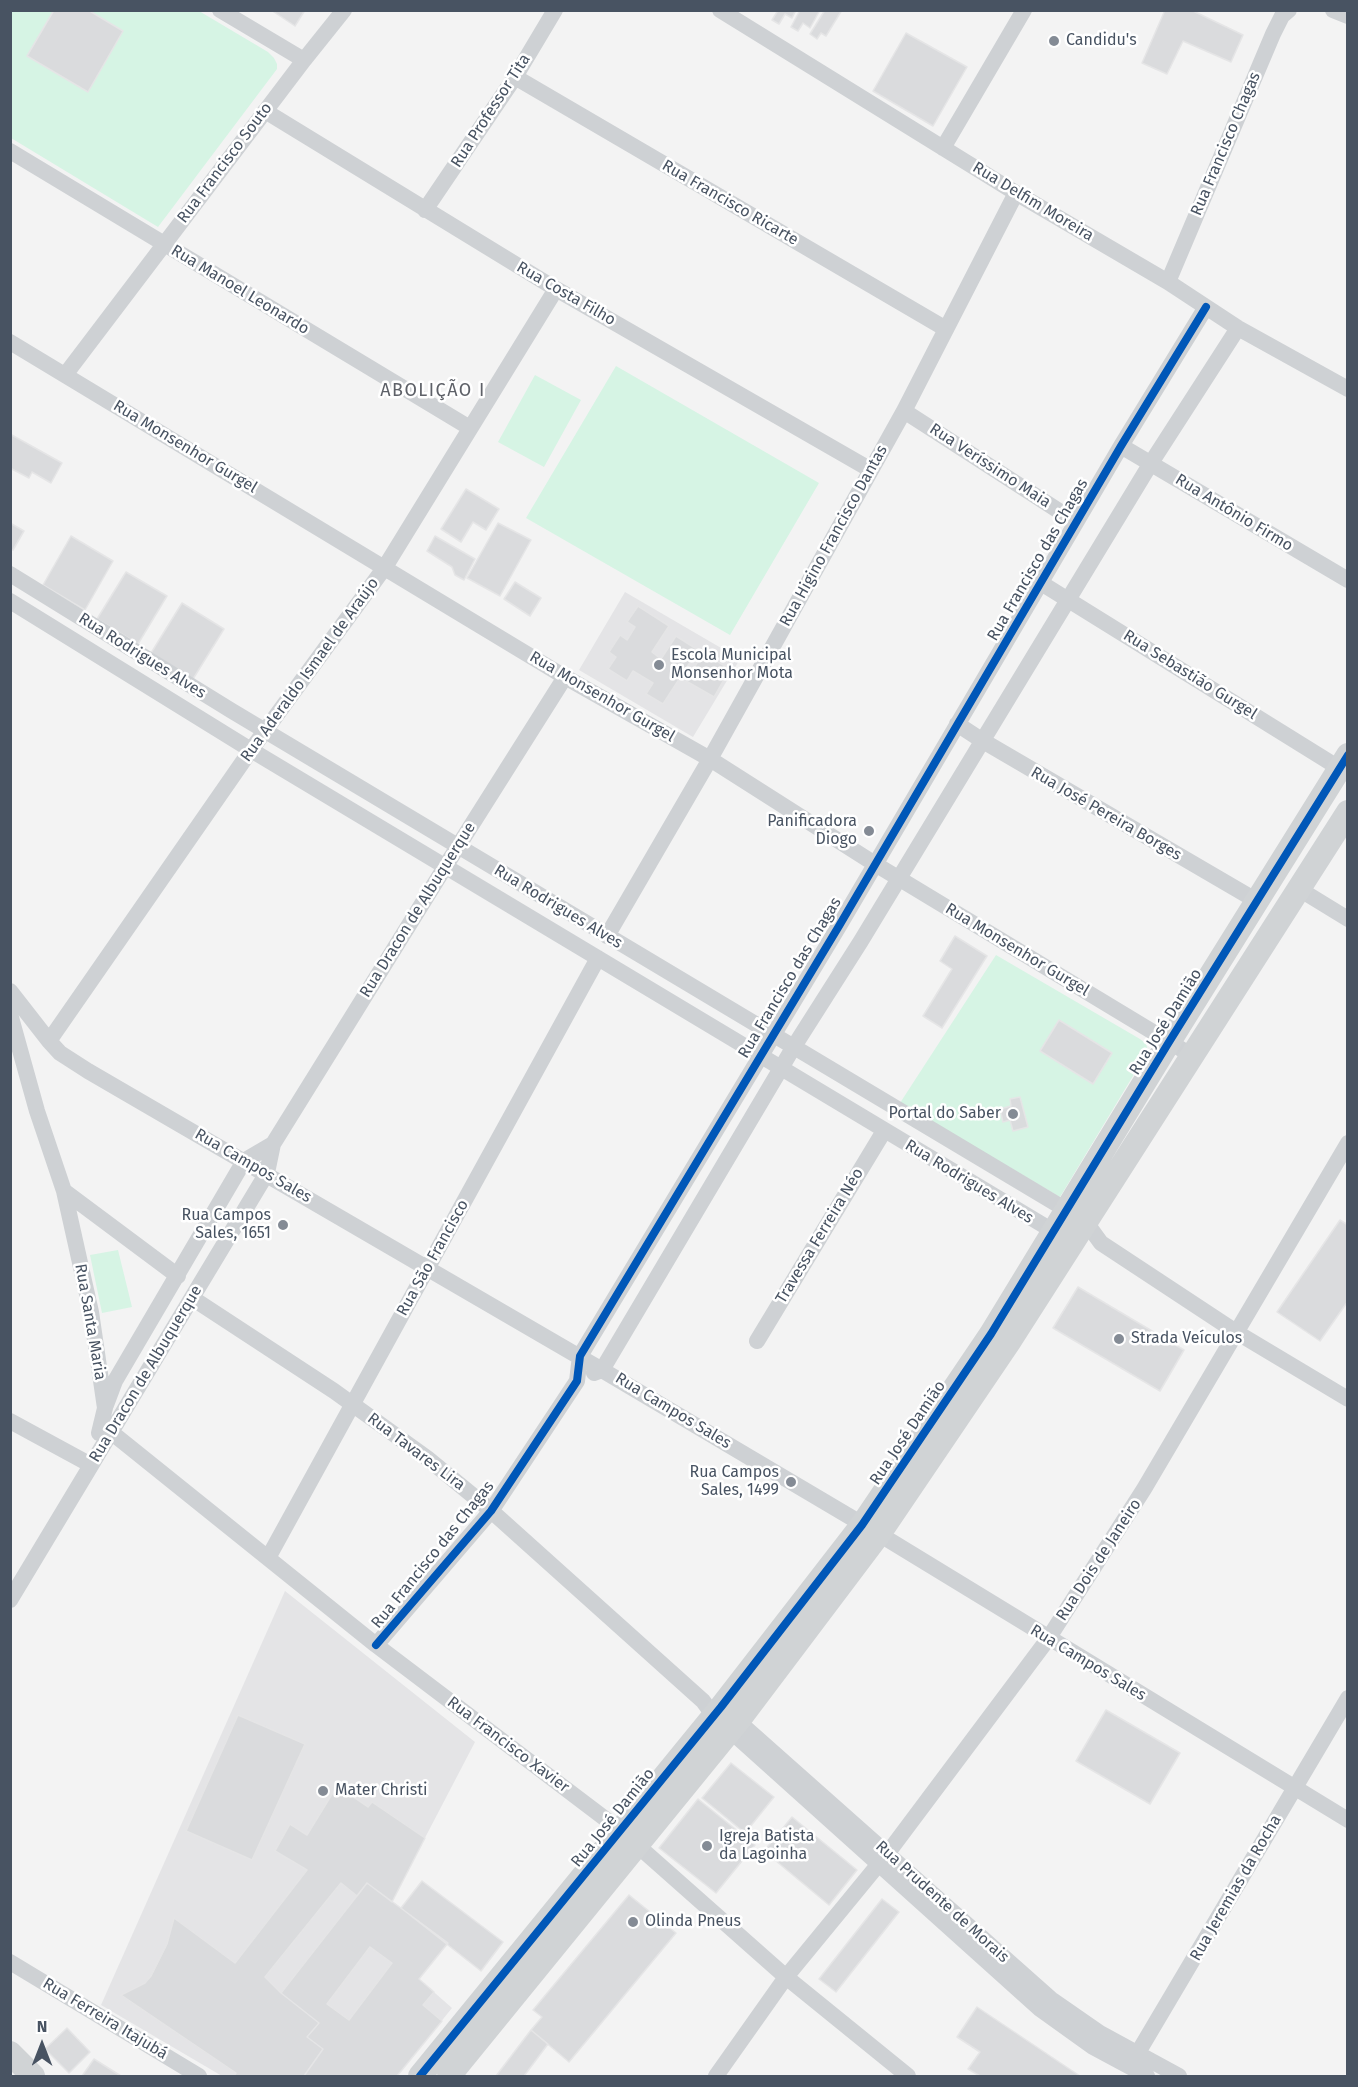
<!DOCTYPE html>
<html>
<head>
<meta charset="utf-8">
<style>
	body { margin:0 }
	#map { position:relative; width:1358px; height:2087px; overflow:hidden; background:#f3f3f3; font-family:"Fira Sans",sans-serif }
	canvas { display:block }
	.frame { position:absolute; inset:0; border:12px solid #485362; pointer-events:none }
	.north { position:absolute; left:12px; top:2015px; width:60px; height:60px; -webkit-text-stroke:4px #fff; paint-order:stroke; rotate:0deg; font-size:16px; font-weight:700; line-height:24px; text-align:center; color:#485362 }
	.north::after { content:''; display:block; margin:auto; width:21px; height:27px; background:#485362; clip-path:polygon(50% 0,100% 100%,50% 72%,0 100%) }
</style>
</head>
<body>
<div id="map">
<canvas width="1358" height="2087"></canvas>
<div class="frame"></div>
<div class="north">N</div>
</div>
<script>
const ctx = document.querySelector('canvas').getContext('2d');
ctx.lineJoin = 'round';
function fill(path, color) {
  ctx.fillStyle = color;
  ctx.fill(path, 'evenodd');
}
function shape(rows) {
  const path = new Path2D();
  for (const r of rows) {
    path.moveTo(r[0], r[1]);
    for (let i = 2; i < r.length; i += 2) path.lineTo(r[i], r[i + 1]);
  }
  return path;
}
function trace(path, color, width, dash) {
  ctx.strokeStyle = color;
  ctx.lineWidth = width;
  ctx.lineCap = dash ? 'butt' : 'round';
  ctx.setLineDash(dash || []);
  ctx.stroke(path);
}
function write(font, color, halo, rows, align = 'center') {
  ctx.font = font + ' "Fira Sans",sans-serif';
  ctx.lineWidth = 5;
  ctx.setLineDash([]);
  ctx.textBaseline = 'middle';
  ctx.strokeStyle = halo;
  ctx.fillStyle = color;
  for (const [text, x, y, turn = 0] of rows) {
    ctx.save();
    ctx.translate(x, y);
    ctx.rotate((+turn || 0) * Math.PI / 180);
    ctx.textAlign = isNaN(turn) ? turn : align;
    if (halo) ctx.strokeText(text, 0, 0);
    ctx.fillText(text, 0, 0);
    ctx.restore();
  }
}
fill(shape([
	[625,592,740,659,693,737,579,670],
	[285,1591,475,1742,392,1901,448,1943,419,1979,452,2008,397,2076,222,2076,101,2005]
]), '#e4e4e6');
fill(shape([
	[10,11,199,11,268,52,274,58,277,64,277,69,158,227,11,138],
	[616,366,819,483,730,635,526,518],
	[535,375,581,400,544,467,498,442],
	[996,955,1140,1039,1146,1044,1148,1051,1060,1197,900,1103],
	[118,1250,132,1307,102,1313,90,1255]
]), '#d6f4e4');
const building = shape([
	[54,10,88,10,123,31,88,92,27,56,54,10],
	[271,10,305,10,295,26,271,10],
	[796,10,792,18,785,14,779,24,772,20,777,12,774,10,796,10],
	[800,10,820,10,810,28,803,23,798,31,791,27,800,10],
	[825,10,842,10,826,36,821,33,817,39,810,34,825,10],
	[1165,10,1191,10,1243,35,1231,62,1183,41,1167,74,1142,63,1165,10],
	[906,33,967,67,933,126,873,91,906,33],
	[10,434,62,463,51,483,32,472,29,478,10,468,10,434],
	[466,489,499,509,486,530,473,522,461,542,441,529,466,489],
	[10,523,24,531,13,550,10,549,10,523],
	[498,523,531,540,500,596,467,578,498,523],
	[71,536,113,561,85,610,43,585,71,536],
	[435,536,475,559,464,580,455,575,452,567,427,551,435,536],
	[126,572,167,596,138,644,97,619,126,572],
	[515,582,541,598,530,616,504,599,515,582],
	[182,603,224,629,193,679,151,653,182,603],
	[638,606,669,626,652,652,661,659,676,636,698,650,663,704,646,694,653,683,633,671,627,681,608,669,616,657,609,652,620,635,627,640,635,627,627,622,638,606],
	[703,653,730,669,714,697,686,681,703,653],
	[955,936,987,956,942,1028,923,1016,952,969,940,961,955,936],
	[1059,1020,1112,1053,1093,1084,1040,1051,1059,1020],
	[1020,1097,1028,1127,1013,1131,1010,1120,1003,1122,1000,1109,1011,1106,1010,1099,1020,1097],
	[1340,1220,1348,1225,1348,1301,1320,1341,1277,1312,1340,1220],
	[1078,1287,1184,1350,1160,1391,1053,1328,1078,1287],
	[1106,1710,1180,1753,1150,1804,1076,1761,1106,1710],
	[238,1715,305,1744,252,1860,186,1831,238,1715],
	[731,1763,774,1797,745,1833,702,1798,731,1763],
	[337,1786,368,1807,372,1802,425,1838,392,1902,367,1883,357,1896,341,1883,265,1977,281,1993,319,2023,307,2037,323,2049,304,2076,234,2076,236,2073,121,1995,145,1983,151,1976,167,1944,174,1918,235,1963,307,1870,275,1851,290,1824,307,1835,337,1786],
	[698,1799,755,1845,716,1893,659,1848,698,1799],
	[792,1817,857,1870,829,1905,764,1851,792,1817],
	[422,1881,503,1942,481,1971,401,1908,422,1881],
	[367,1883,448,1943,419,1979,434,1992,423,2005,442,2021,397,2076,304,2076,323,2049,307,2037,319,2023,281,1993,367,1883],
	[370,1947,392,1963,349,2020,327,2004,370,1947],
	[629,1895,676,1933,569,2062,531,2030,542,2017,533,2010,629,1895],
	[882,1899,899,1912,836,1992,819,1979,882,1899],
	[977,2007,1080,2076,980,2076,968,2069,980,2052,957,2037,977,2007],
	[67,2028,90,2052,69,2073,45,2049,67,2028],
	[531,2030,548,2044,524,2076,496,2076,531,2030],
	[94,2059,121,2076,82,2076,94,2059]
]);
fill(building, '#dadbdd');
trace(building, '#e5e5e6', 1.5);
trace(shape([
	[220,10,304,60],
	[720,10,1016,193,1168,282,1238,328,1348,389],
	[1333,10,1348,16],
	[515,77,946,329],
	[265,111,556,289,871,470],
	[943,148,1024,10],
	[10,151,470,428],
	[425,210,515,77,555,10],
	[1168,282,1273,34,1282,16,1289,10],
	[10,342,565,677,710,759,875,864,1191,1055],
	[65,375,304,60,344,10],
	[904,411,1076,522],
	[1121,446,1348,580],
	[10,574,232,711,1085,1221,1101,1243,1236,1332,1348,1399],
	[1041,583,1339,768],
	[10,601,251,750,1063,1237],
	[957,724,983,741,1257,901],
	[1299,889,1348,919],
	[607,936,710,759,904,411,1016,193],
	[10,991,49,1041,60,1053,88,1071,602,1370,879,1534,1348,1820],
	[10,1014,37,1111,64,1191,91,1312,105,1408,99,1433],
	[49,1041,251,750,385,567,556,289],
	[64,1191,178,1276],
	[192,1298,334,1391,427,1458,488,1508,703,1701,714,1716,1040,2009,1093,2047,1147,2076],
	[757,1341,884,1131],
	[594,1373,602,1370,793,1048,861,941,1151,463,1238,328],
	[106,1405,115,1381,244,1161,273,1144],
	[10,1421,91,1465],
	[101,1424,376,1645,620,1830,786,1977,908,2076],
	[268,1558,598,958],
	[10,1600,267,1173,273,1144,445,867,565,677],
	[376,1645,491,1511,577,1381,580,1356,839,926,1121,446,1206,307],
	[731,1715,1051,1999,1100,2033,1179,2076],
	[10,1962,199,2076],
	[1133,2061,1348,1698],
	[716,2076,786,1977,887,1854,1048,1639,1144,1489,1348,1143]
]), '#ced1d4', 16);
trace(shape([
	[10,2053,33,2076],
	[420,2076,721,1707,862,1525,991,1334,1169,1042,1348,755],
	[449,2076,738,1721,879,1534,1009,1342,1348,812]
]), '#d0d3d5', 24);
trace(shape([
	[376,1645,491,1511,577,1381,580,1356,839,926,1121,446,1206,307],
	[420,2076,721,1707,862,1525,991,1334,1169,1042,1348,755]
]), '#0057b8', 8);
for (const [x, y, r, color] of [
	[1054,41,6,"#848b95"],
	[659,665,6,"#848b95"],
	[869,831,6,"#848b95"],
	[1013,1114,6,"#848b95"],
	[283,1225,6,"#848b95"],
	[1119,1339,6,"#848b95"],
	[791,1482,6,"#848b95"],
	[323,1791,6,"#848b95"],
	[707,1846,6,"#848b95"],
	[633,1922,6,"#848b95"]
]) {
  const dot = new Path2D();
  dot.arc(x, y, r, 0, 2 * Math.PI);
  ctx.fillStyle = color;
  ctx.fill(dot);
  trace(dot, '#fff', 2);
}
write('16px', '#485362', '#fff', [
	["Candidu's",1066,41],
	["Escola Municipal",671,656],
	["Monsenhor Mota",671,674],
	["Panificadora",857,822,"right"],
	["Diogo",857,840,"right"],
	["Portal do Saber",1001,1114,"right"],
	["Rua Campos",271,1216,"right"],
	["Sales, 1651",271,1234,"right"],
	["Strada Veículos",1131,1339],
	["Rua Campos",779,1473,"right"],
	["Sales, 1499",779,1491,"right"],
	["Mater Christi",335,1791],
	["Igreja Batista",719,1837],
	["da Lagoinha",719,1855],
	["Olinda Pneus",645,1922]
], 'left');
write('16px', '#485362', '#fff', [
	["Rua Professor Tita",491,111,-57],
	["Rua Francisco Chagas",1226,144,-67],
	["Rua Francisco Souto",225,163,-53],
	["Rua Delfim Moreira",1033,202,31],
	["Rua Francisco Ricarte",730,203,30],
	["Rua Manoel Leonardo",240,290,31],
	["Rua Costa Filho",566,294,30],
	["Rua Monsenhor Gurgel",185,447,31],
	["Rua Veríssimo Maia",990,466,33],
	["Rua Antônio Firmo",1234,513,31],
	["Rua Higino Francisco Dantas",834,536,-61],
	["Rua Francisco das Chagas",1038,560,-60],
	["Rua Rodrigues Alves",142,656,32],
	["Rua Aderaldo Ismael de Araújo",310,670,-54],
	["Rua Sebastião Gurgel",1190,675,32],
	["Rua Monsenhor Gurgel",602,697,30],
	["Rua José Pereira Borges",1106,814,30],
	["Rua Rodrigues Alves",558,907,31],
	["Rua Dracon de Albuquerque",418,910,-58],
	["Rua Monsenhor Gurgel",1017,950,31],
	["Rua Francisco das Chagas",790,978,-59],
	["Rua José Damião",1166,1022,-58],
	["Rua Campos Sales",253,1166,30],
	["Rua Rodrigues Alves",969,1182,31],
	["Travessa Ferreira Néo",820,1236,-59],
	["Rua São Francisco",433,1258,-61],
	["Rua Santa Maria",90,1322,80],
	["Rua Dracon de Albuquerque",146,1374,-59],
	["Rua Campos Sales",673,1411,31],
	["Rua José Damião",908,1433,-56],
	["Rua Tavares Lira",416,1452,37],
	["Rua Francisco das Chagas",433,1555,-51],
	["Rua Dois de Janeiro",1099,1560,-57],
	["Rua Campos Sales",1088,1663,31],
	["Rua Francisco Xavier",508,1745,37],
	["Rua José Damião",613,1818,-51],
	["Rua Jeremias da Rocha",1236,1888,-60],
	["Rua Prudente de Morais",942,1902,42],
	["Rua Ferreira Itajubá",105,2019,31]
]);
ctx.letterSpacing = '1.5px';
write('18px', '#5e6168', '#fff', [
	["ABOLIÇÃO I",433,391]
]);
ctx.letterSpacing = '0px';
</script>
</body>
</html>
